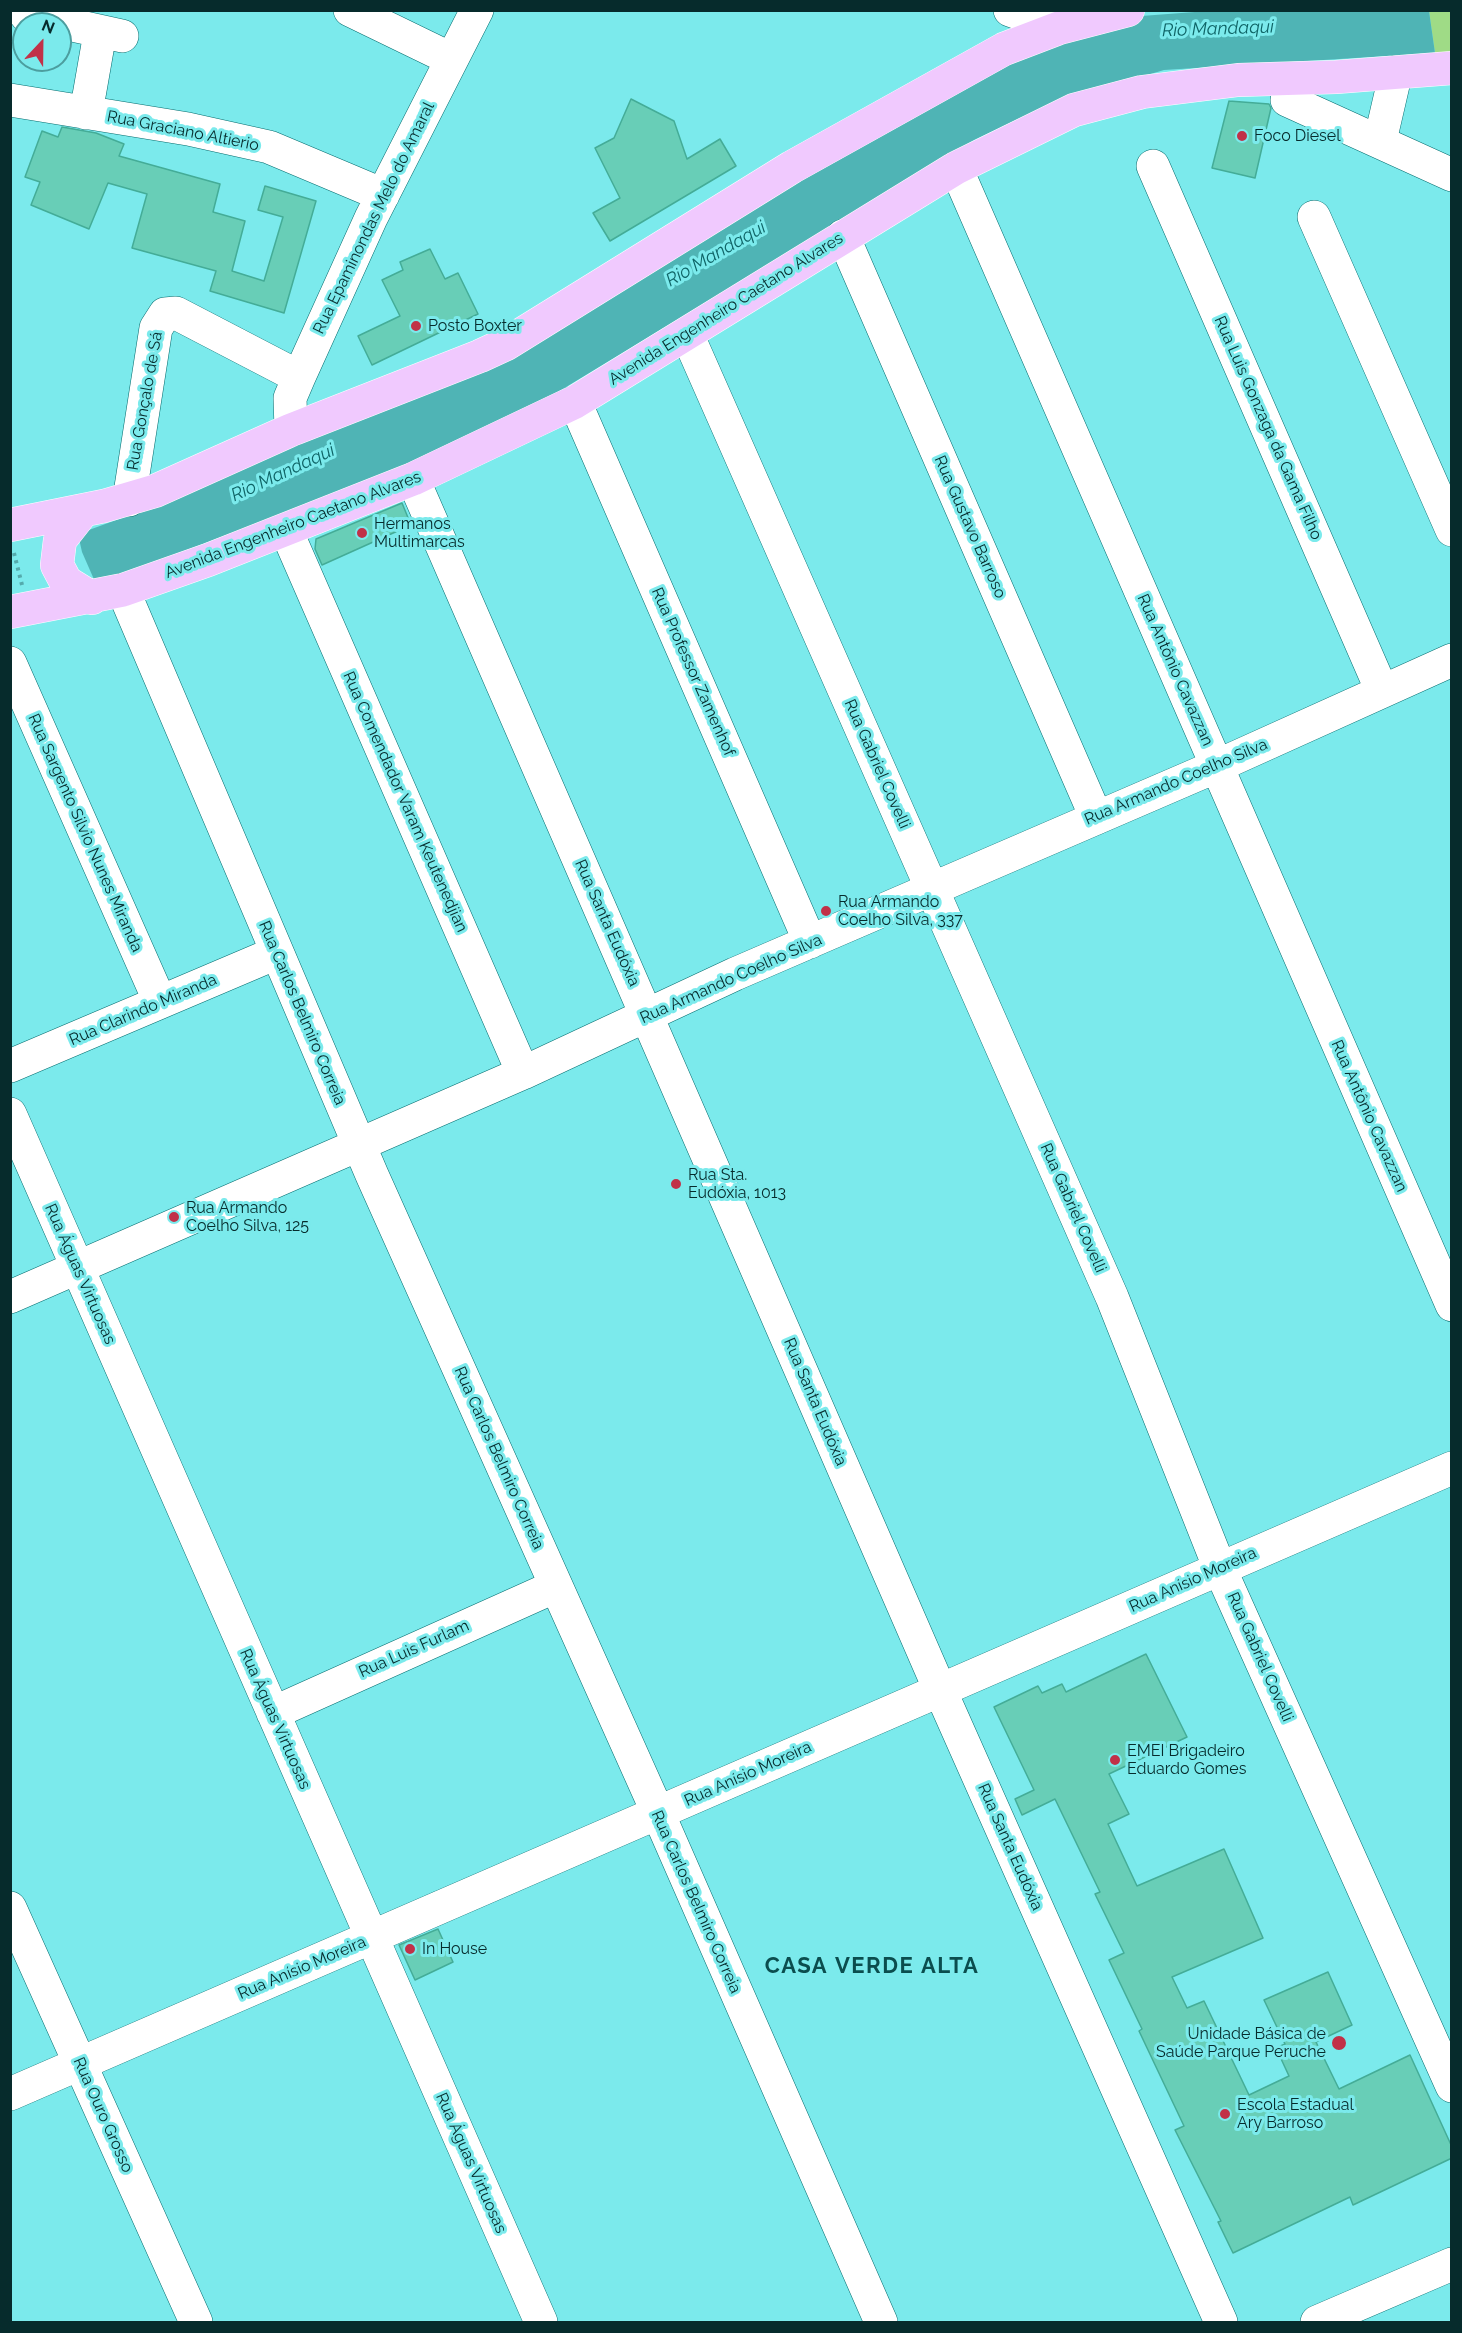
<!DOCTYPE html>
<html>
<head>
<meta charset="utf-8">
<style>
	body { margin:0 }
	#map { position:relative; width:1462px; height:2333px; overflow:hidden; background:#7beaec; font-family:Raleway,sans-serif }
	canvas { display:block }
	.frame { position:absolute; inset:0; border:12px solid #062b2c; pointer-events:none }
	.north { position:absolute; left:12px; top:12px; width:60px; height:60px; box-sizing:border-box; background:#7beaec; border:2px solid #4c9e9f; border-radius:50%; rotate:22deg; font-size:16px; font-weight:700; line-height:24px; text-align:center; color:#062b2c }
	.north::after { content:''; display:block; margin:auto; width:21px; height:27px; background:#c13148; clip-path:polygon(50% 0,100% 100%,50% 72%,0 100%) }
</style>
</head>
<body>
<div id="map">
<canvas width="1462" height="2333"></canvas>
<div class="frame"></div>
<div class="north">N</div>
</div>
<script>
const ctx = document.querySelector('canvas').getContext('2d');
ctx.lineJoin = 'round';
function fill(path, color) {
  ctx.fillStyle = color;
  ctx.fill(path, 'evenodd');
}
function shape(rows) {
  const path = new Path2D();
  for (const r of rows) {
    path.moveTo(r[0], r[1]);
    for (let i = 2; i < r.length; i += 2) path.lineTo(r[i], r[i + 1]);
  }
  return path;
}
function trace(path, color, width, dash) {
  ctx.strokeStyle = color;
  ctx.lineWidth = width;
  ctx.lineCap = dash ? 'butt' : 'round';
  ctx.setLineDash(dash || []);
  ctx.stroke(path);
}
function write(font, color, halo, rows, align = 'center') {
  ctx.font = font + ' Raleway,sans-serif';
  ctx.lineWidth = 6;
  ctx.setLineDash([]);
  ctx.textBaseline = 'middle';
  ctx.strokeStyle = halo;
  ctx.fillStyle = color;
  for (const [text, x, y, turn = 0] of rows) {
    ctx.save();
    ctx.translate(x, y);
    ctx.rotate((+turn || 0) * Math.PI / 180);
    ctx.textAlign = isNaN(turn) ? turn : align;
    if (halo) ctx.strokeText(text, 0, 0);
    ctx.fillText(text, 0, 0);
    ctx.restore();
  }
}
fill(shape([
	[1429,11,1451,11,1451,53,1435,53]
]), '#9fdb86');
fill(shape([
	[1208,11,1429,11,1435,53,1164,70,1052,103,974,140,538,404,368,482,96,584,82,552,78,534,190,493,294,446,956,81,1128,17]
]), '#4fb4b5');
const building = shape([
	[631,99,674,121,687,159,720,139,736,166,610,241,593,213,620,198,595,148,614,138,631,99],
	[1229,101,1269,104,1271,108,1255,178,1212,168,1229,101],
	[62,127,96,133,124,144,119,156,220,184,213,212,245,221,232,271,264,281,283,217,258,210,265,186,316,201,284,313,210,291,216,271,132,248,147,194,108,183,89,229,31,205,40,182,25,177,42,131,58,137,62,127],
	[430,249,445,279,458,273,478,314,372,365,358,336,400,316,382,280,403,270,400,262,430,249],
	[402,503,411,525,322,565,315,549,316,539,402,503],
	[1146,1654,1187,1737,1109,1774,1129,1814,1108,1824,1137,1886,1224,1849,1263,1938,1172,1977,1187,2008,1204,2001,1249,2095,1289,2076,1276,2048,1285,2044,1264,2000,1328,1972,1352,2025,1316,2042,1339,2089,1410,2055,1452,2147,1452,2158,1353,2205,1350,2197,1233,2253,1218,2222,1221,2221,1175,2130,1184,2126,1139,2031,1142,2029,1109,1960,1124,1953,1095,1894,1100,1892,1055,1799,1022,1815,1015,1799,1034,1790,994,1707,1038,1686,1042,1693,1062,1684,1066,1692,1146,1654],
	[438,1929,453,1962,415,1980,399,1945,438,1929]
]);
fill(building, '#68ceb7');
trace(building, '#44ac97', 1.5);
const minor = shape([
	[350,10,451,59],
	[1010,10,1059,28],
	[26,15,122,36],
	[10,100,188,129,269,147,383,195],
	[1287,100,1452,175],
	[86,113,100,33],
	[1380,141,1396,72],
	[1153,166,1382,691],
	[956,168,1452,1305],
	[1314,217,1452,530],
	[843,236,1096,817],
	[687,334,1112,1297,1220,1569,1452,2086],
	[575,402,810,942],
	[291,430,290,398,299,377,371,218,477,10],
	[413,479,940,1690,1221,2322],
	[129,500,156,328,165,314,176,313,299,377],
	[286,530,523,1073],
	[123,590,372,1175,658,1813,881,2322],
	[10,663,160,1002],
	[10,1066,276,953],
	[10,1114,541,2322],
	[10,1297,523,1073,735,974,1217,766,1452,660],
	[273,1713,556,1586],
	[10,1908,196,2322],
	[10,2094,1452,1468],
	[1317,2322,1452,2264]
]);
const major = shape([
	[82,512,60,540,57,565,66,582,92,598],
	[10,525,104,506,155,491,291,430,480,356,506,344,792,167,1004,49,1059,28,1128,10],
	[10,612,123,590,208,560,413,479,575,402,956,168,1074,110,1142,92,1238,80,1336,77,1452,68]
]);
trace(minor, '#056d6f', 34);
trace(major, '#fff', 34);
trace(shape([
	[14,553,22,585]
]), '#54aaac', 4, [3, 4.5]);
trace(minor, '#fff', 33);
trace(major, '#f0c9fe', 33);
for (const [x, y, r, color] of [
	[1242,136,6,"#c13148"],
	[416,326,6,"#c13148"],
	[362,533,6,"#c13148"],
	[826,911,6,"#c13148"],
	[676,1184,6,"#c13148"],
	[174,1217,6,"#c13148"],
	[1115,1760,6,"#c13148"],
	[410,1949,6,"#c13148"],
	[1339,2043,8,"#c13148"],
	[1225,2114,6,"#c13148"]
]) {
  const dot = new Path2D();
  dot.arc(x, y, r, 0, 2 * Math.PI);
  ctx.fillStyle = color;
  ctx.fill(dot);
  trace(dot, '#7beaec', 2);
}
write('16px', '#062b2c', '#7beaec', [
	["Rua Graciano Altierio",183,131,11],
	["Rua Epaminondas Melo do Amaral",374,218,-64],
	["Avenida Engenheiro Caetano Alvares",726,309,-32],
	["Rua Gonçalo de Sá",145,401,-80],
	["Rua Luis Gonzaga da Gama Filho",1268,428,66],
	["Avenida Engenheiro Caetano Alvares",293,525,-21],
	["Rua Gustavo Barroso",970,527,66],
	["Rua Antônio Cavazzan",1175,670,66],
	["Rua Professor Zamenhof",693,672,66],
	["Rua Gabriel Covelli",877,764,66],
	["Rua Armando Coelho Silva",1176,782,-23],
	["Rua Comendador Varam Keutenedjian",405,802,66],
	["Rua Sargento Silvio Nunes Miranda",85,833,66],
	["Rua Santa Eudóxia",607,923,66],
	["Rua Armando Coelho Silva",731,979,-24],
	["Rua Clarindo Miranda",143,1010,-23],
	["Rua Carlos Belmiro Correia",302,1013,67],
	["Rua Antônio Cavazzan",1369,1116,66],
	["Rua Gabriel Covelli",1073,1208,66],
	["Rua Águas Virtuosas",80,1274,66],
	["Rua Santa Eudóxia",815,1402,67],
	["Rua Carlos Belmiro Correia",499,1458,66],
	["Rua Anísio Moreira",1193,1580,-24],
	["Rua Luis Furlam",414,1649,-24],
	["Rua Gabriel Covelli",1260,1657,66],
	["Rua Águas Virtuosas",275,1719,66],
	["Rua Anísio Moreira",748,1774,-24],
	["Rua Santa Eudóxia",1010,1847,66],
	["Rua Carlos Belmiro Correia",696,1902,66],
	["Rua Anísio Moreira",302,1968,-23],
	["Rua Ouro Grosso",103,2115,66],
	["Rua Águas Virtuosas",471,2163,66]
]);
write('16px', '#062b2c', '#7beaec', [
	["Foco Diesel",1254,136],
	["Posto Boxter",428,326],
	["Hermanos",374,524],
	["Multimarcas",374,542],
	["Rua Armando",838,902],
	["Coelho Silva, 337",838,920],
	["Rua Sta.",688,1175],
	["Eudóxia, 1013",688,1193],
	["Rua Armando",186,1208],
	["Coelho Silva, 125",186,1226],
	["EMEI Brigadeiro",1127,1751],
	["Eduardo Gomes",1127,1769],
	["In House",422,1949],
	["Unidade Básica de",1326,2034,"right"],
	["Saúde Parque Peruche",1326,2052,"right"],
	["Escola Estadual",1237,2105],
	["Ary Barroso",1237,2123]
], 'left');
write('italic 18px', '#0f6466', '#7beaec', [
	["Rio Mandaqui",1218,29,-2],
	["Rio Mandaqui",716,254,-30],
	["Rio Mandaqui",283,473,-25]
]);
ctx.letterSpacing = '1.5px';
write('bold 22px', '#0b4d4e', '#7beaec', [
	["CASA VERDE ALTA",872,1966]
]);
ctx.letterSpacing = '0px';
</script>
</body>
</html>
